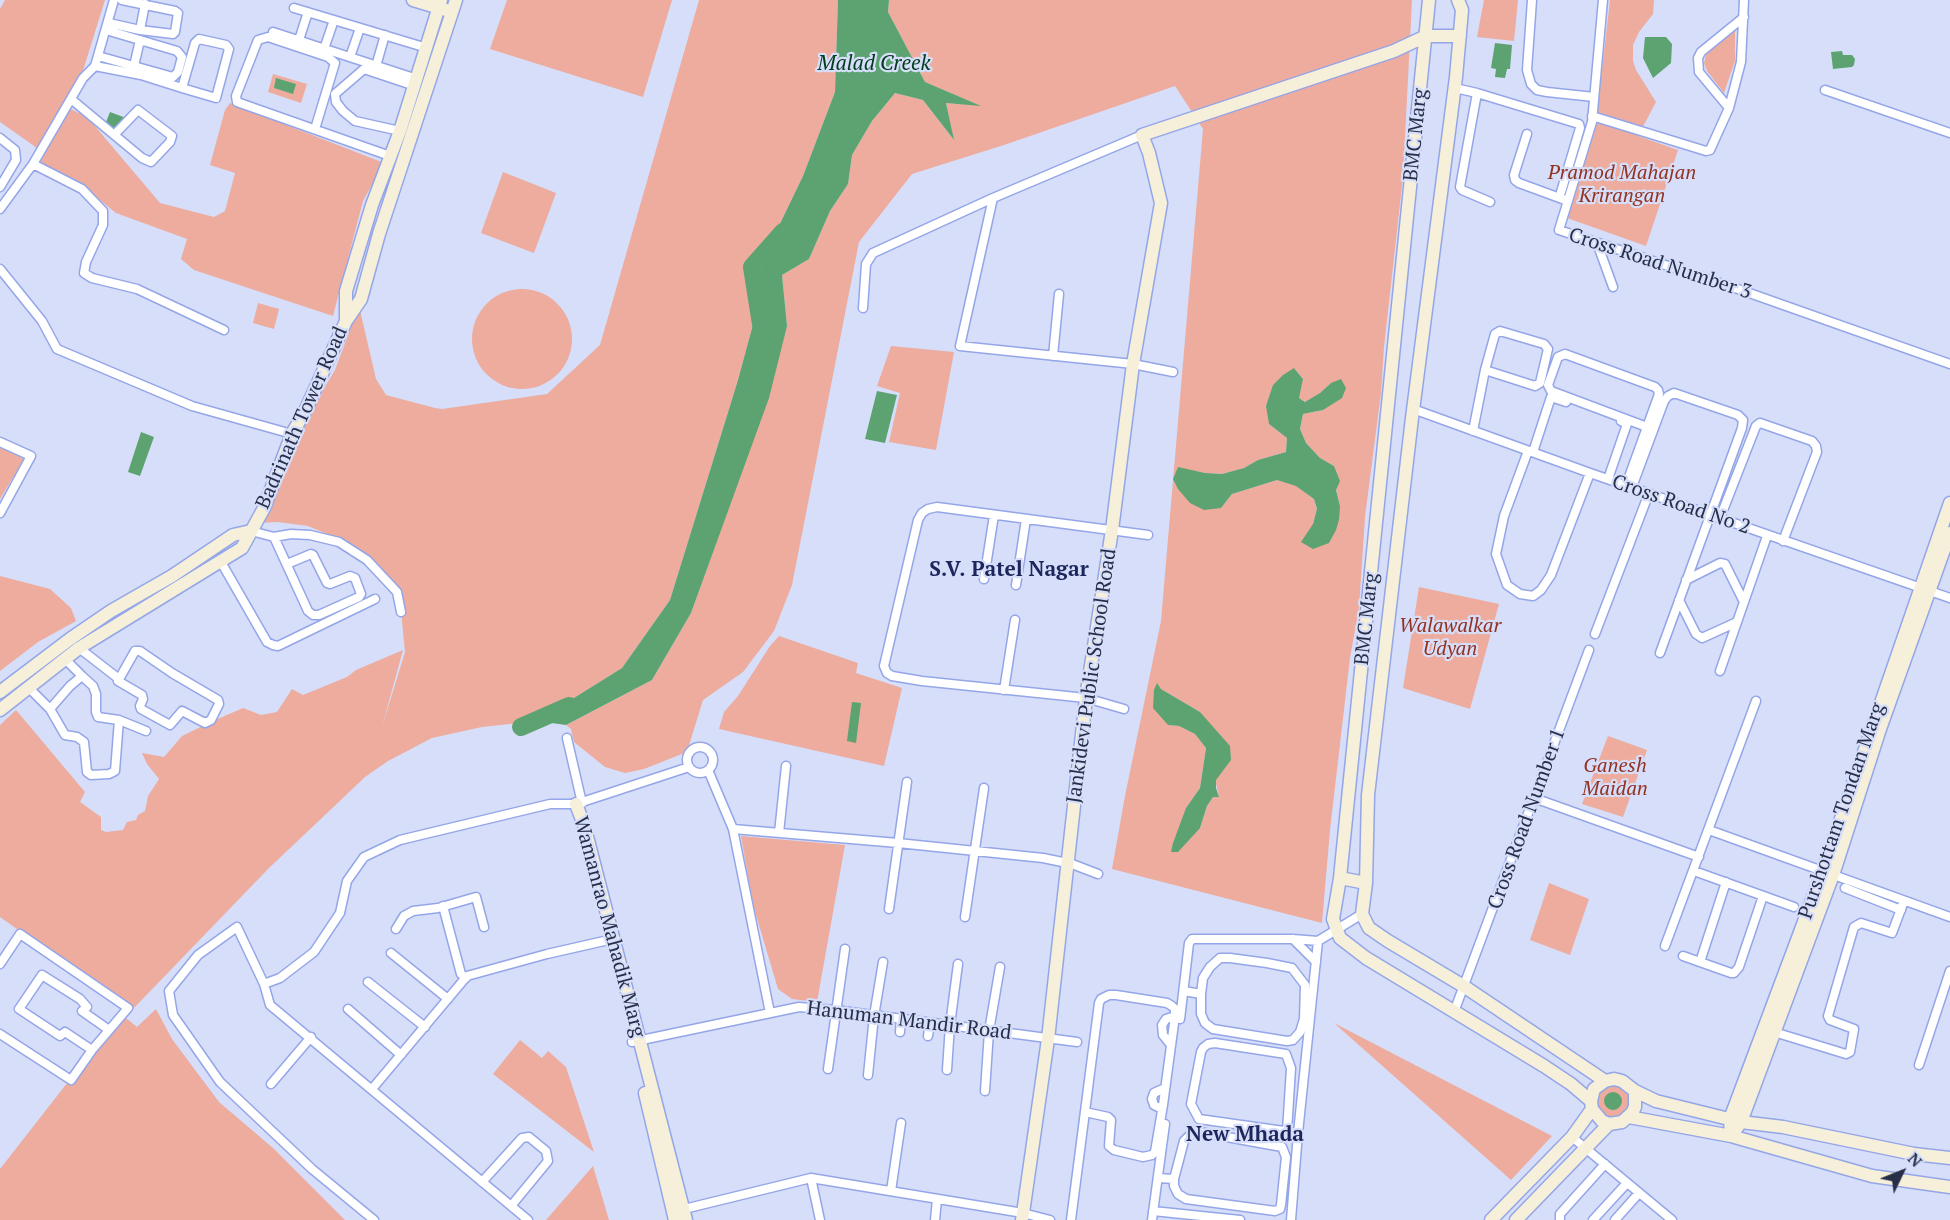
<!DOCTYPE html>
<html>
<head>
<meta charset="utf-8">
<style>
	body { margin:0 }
	#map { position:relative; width:1950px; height:1220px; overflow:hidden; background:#d6defa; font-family:"PT Serif",serif }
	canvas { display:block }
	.north { position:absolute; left:1872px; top:1142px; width:60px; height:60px; -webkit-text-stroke:4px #d6defa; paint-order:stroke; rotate:47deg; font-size:16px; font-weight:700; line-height:24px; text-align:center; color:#272e48 }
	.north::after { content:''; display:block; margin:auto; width:21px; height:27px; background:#272e48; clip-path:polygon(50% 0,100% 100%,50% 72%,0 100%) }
</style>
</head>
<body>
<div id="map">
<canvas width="1950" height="1220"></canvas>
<div class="north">N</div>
</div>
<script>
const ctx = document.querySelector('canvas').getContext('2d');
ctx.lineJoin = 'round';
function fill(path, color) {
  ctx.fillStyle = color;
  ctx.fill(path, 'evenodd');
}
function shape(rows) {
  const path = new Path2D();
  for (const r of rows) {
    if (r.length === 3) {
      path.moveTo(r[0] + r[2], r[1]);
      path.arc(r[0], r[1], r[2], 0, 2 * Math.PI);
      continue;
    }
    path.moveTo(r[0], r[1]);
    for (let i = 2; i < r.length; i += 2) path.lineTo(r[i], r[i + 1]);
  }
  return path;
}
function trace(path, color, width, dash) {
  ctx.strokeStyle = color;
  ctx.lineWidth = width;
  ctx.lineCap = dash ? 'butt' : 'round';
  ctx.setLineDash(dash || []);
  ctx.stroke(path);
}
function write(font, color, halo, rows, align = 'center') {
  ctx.font = font + ' "PT Serif",serif';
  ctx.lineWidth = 4.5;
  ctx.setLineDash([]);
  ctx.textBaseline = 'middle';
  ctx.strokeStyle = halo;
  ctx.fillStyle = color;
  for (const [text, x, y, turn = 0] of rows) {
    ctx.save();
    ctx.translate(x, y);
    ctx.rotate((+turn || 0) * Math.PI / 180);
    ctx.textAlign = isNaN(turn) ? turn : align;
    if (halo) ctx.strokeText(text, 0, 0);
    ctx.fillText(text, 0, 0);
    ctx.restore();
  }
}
fill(shape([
	[5,0,105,0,81,77,37,148,0,122,0,9],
	[507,0,672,0,643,97,490,49],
	[699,0,838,0,835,92,803,176,763,259,755,317,738,380,670,600,622,668,537,721,482,727,432,738,388,761,365,777,269,868,132,1010,0,917,0,725,16,710,85,792,80,802,101,817,101,830,106,832,123,830,127,822,136,820,138,815,145,811,148,796,159,779,147,764,142,753,164,757,182,736,213,721,243,708,261,715,277,712,292,689,303,695,347,677,356,670,403,650,382,727,405,652,399,591,346,542,308,526,278,522,255,523,286,439,316,402,335,370,359,306,376,379,386,395,435,408,442,409,547,394,600,345],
	[889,0,1412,0,1403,177,1384,347,1381,393,1365,517,1359,608,1350,658,1330,830,1322,923,1112,869,1125,796,1161,621,1203,129,1175,86,1004,145,912,174,859,242,792,585,774,631,743,672,703,700,687,752,644,769,625,773,605,767,574,742,571,729,566,725,652,680,691,613,725,518,787,326,782,275,809,259,830,211,848,184,852,155,872,121,895,93,923,100,953,139,946,103,978,105,925,82,888,12],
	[1295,369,1303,379,1298,398,1306,402,1320,393,1331,383,1323,410,1303,414,1300,429,1306,443,1320,458,1334,466,1336,490,1340,506,1313,524,1317,510,1314,499,1296,485,1277,480,1232,494,1221,508,1178,468,1205,473,1222,474,1244,468,1258,460,1286,452,1287,438,1269,424,1283,375],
	[1157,684,1161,689,1200,712,1219,797,1213,797,1207,806,1200,828,1186,808,1200,788,1206,748,1195,734,1179,726,1168,725],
	[1484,0,1518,0,1514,41,1477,37],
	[1610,0,1654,0,1653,14,1639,32,1633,45,1633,61,1636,70,1656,102,1638,136,1678,150,1646,246,1567,218,1596,122],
	[1735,30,1735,61,1724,93,1707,71,1704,63,1706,55,1711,49],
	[273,74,307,84,301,103,268,92],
	[230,103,384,163,363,201,333,316,194,270,181,259,187,239,116,213,81,185,36,163,69,108,88,118,160,203,214,217,225,211,235,173,210,165,225,110],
	[503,172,556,193,534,253,481,233],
	[522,339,50],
	[258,303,279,309,274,329,253,323],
	[891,346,954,352,936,450,889,442,900,393,877,386],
	[0,447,24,459,0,499],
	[0,576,50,589,71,608,76,621,38,642,0,671],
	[1419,587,1499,604,1470,709,1403,688],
	[779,636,858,663,856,673,902,688,884,766,719,729,724,712,738,696,770,646],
	[1608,736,1647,750,1623,817,1582,804],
	[741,836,845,845,817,1002,792,999,778,989,753,905],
	[1549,883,1589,899,1570,955,1530,940],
	[156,1009,172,1039,219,1102,273,1148,345,1220,0,1220,0,1169,121,1014,137,1027],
	[1334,1023,1552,1136,1511,1180],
	[520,1040,542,1058,548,1051,566,1067,594,1152,493,1074],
	[1613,1101,16],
	[593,1166,609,1220,546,1220]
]), '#edac9e');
fill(shape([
	[838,0,889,0,888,12,925,82,981,106,946,103,954,140,923,100,895,93,872,121,852,155,848,184,830,211,809,259,782,275,787,326,769,398,691,613,652,680,566,725,537,721,622,668,670,600,738,380,755,317,763,259,803,176,835,92],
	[1645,37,1666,37,1672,44,1671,63,1653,78,1643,58],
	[1495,43,1512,45,1510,69,1507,69,1505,78,1495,77,1496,69,1491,68],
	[1842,51,1843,55,1852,55,1855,59,1854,65,1852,67,1833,69,1831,52],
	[276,78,296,84,293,94,274,88],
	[110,112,126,118,115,130,106,122],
	[1294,368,1303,379,1299,398,1305,402,1320,393,1331,383,1341,379,1346,388,1342,398,1323,410,1303,414,1300,429,1306,443,1320,458,1334,466,1340,481,1336,490,1340,506,1339,520,1336,530,1329,543,1313,549,1301,542,1313,524,1317,509,1314,499,1296,486,1277,480,1232,494,1221,508,1204,510,1190,503,1178,489,1173,479,1178,467,1205,473,1222,474,1244,468,1258,460,1286,452,1287,438,1269,424,1266,406,1273,385,1283,375],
	[877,391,897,395,885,443,865,439],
	[141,432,154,437,140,476,128,472],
	[1157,683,1161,689,1200,712,1230,746,1231,760,1216,780,1216,788,1219,797,1213,797,1207,806,1200,828,1178,852,1171,852,1173,843,1186,808,1200,788,1206,748,1195,734,1179,726,1168,725,1153,708,1154,690],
	[852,702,861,703,856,743,847,741],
	[1613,1101,9]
]), '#5ca371');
trace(shape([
	[761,324,752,267,783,232],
	[521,727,569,706]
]), '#5ca371', 18);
const street = shape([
	[1532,0,1527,70,1531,84,1537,90,1547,92,1594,97],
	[1603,0,1592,122,1559,230,1738,289,1950,364],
	[294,8,427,48],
	[109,23,140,30,173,34,175,32,178,13,175,11,122,0],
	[140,30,145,4],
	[273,32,417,79],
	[299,40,308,12],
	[324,49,334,20],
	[98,56,173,77,178,72,182,57,177,51,106,30],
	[350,57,360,28],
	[95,66,141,75,182,88,216,98,229,49,226,45,199,39,195,43,182,88],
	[134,66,140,40],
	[376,66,385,35],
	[1455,88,1477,93,1579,124,1580,128,1561,192],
	[1825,90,1950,133],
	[1477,93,1460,187,1462,190,1490,202],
	[71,99,142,158,151,162,170,142,172,136,138,110,115,134],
	[1729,108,1699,72,1698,58,1701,52,1744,17],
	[1592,116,1706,151,1710,150,1729,108,1741,62,1744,0],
	[315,129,335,63,328,57,268,37,258,40,236,96,237,102,390,156],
	[400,131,355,121,343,111,336,102,335,94,364,69,415,86],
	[1527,134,1514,175,1515,180,1519,183,1568,201],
	[0,138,15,150,16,160,0,187],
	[33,164,82,189,103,211,103,225,86,262,84,273,92,278,137,289,224,330],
	[993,198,960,346,1133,364,1173,372],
	[0,209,33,164,83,78,95,66,114,0],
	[1597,243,1613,287],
	[0,269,42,321,57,349,192,406,292,434],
	[863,308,866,264,873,253,993,198,1142,135],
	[1053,356,1059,294],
	[1413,409,1590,473,1950,598],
	[1473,431,1485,370,1495,334,1500,331,1544,344,1548,349,1540,383,1535,386,1485,370],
	[0,442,31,456,0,513],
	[1528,451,1504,516,1496,554,1507,585,1520,594,1533,596,1541,590,1551,575,1590,473],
	[1533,452,1551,397,1566,402],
	[1608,479,1627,424,1621,421],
	[1626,485,1647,427,1659,394,1658,390,1655,387,1565,354,1558,357,1548,385,1551,391,1647,427],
	[1632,487,1664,401,1668,396,1674,393,1738,415,1743,420,1742,428,1660,653],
	[1720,518,1756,426,1760,423,1812,441,1816,446,1817,452,1783,541],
	[251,531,274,537,291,534,310,535,339,542,367,560,397,592,401,612],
	[274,537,308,611,313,615,319,615,359,597,361,594,355,578,350,576,330,584,327,583,313,555,311,554,287,564],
	[221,562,267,642,273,645,278,646,375,599],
	[984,579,994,515],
	[1686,580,1720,563,1725,564,1744,602],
	[1016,585,1026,519],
	[1679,600,1696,634,1702,638,1737,622],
	[1595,634,1649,493],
	[79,648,119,679],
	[135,651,140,651,172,673,218,700,219,704,211,720,205,723,182,711,170,725,141,709,140,706,143,699,142,695,118,681,135,651],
	[64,658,82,676,70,686,50,709,65,735,77,737,84,742,87,772,91,775,109,774,115,771,119,720,98,717,96,712,96,694,93,686,82,676],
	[1720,671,1767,536],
	[28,687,50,709],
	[1004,690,1015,620],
	[1124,709,1086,698,922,681,892,676,887,673,884,666,918,520,922,513,928,509,937,507,1148,535],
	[119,720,146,731],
	[567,738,582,803],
	[700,760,13],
	[708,770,733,829,770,1013],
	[1534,798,1699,857],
	[733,829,898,843,1043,858,1072,864,1098,874],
	[1709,830,1950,917],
	[779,833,786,766],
	[1694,871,1794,907],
	[1845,888,1901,910],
	[443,906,461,974,466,978],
	[889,909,907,782],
	[965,917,984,788],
	[396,929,404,916,413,911,438,908,476,897,484,927],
	[1293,939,1316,962],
	[1665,946,1756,701],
	[391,953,448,999],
	[1683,956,1731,973,1734,973,1739,967,1763,896],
	[1700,962,1726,882],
	[0,964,20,934,128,1008,92,1050,71,1080,0,1034],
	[368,982,425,1027],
	[264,984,280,978,314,952,340,913,347,881,364,857,400,840,550,804,576,804,689,767],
	[1184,991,1201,994,1203,978,1210,967,1220,958,1230,958,1267,963,1292,968,1305,985,1304,1019,1300,1032,1293,1040,1287,1041,1213,1029,1205,1023,1201,1014,1201,994],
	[348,1009,401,1055],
	[1454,1012,1589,650],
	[1180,1019,1189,943,1192,939,1293,939,1318,941,1362,914],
	[900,1032,901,1019],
	[1774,1032,1846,1054,1850,1052,1854,1029,1830,1020,1828,1016,1854,927,1861,923,1892,933,1904,901],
	[928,1036,930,1023],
	[632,1042,799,1007,835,1010,1077,1042],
	[1171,1045,1163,1035,1162,1025,1166,1019,1175,1016],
	[92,1050,65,1032,60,1036,19,1009,42,975,80,999,87,1007,82,1011,109,1030],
	[1919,1065,1950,971],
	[828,1069,845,949],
	[947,1070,950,1025,958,964],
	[868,1075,874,1016,883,962],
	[271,1084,311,1037],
	[372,1089,467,976,547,954,613,939],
	[985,1091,989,1031,1000,967],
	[1162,1109,1154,1105,1152,1099,1154,1093,1165,1088],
	[1287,1131,1291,1068,1286,1054,1215,1043,1208,1044,1203,1048,1201,1052,1191,1104,1199,1119,1298,1133],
	[1572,1137,1672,1220],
	[811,1178,820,1220],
	[1158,1178,1174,1179,1184,1141,1194,1131,1282,1147,1286,1157,1281,1205,1280,1209,1275,1211,1186,1199,1178,1194,1174,1186,1174,1179],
	[482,1182,522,1138,529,1137,546,1151,548,1161,511,1206],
	[891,1191,901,1123],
	[680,1210,811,1178,1023,1213,1050,1220],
	[1153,1211,1240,1220],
	[1560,1219,1560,1214,1605,1164],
	[374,1220,312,1169,220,1082,173,1015,169,991,198,955,237,927,264,984,270,1005,528,1220],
	[935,1220,937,1199],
	[1071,1220,1099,1003,1101,999,1109,995,1116,995,1167,1003,1172,1006,1175,1009,1175,1016,1163,1105,1155,1152,1152,1155,1143,1157,1114,1150,1109,1146,1111,1120,1108,1117,1085,1112],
	[1152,1220,1165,1124],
	[1291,1220,1298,1133,1318,941],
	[1593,1220,1627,1183],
	[1615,1220,1639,1193]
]);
const secondary = shape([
	[413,0,446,10],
	[1429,0,1340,878,1333,919,1340,938,1366,958,1544,1066,1571,1084,1591,1101],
	[1458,0,1462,10,1456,77,1412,418,1368,795,1366,883,1362,914,1369,928,1388,941,1465,987,1605,1081],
	[346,321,361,299,379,234,456,0],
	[0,692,70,639,111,611,172,576,233,535,251,531],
	[0,710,79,648,242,548,264,508,292,434,306,409,346,321,346,291,372,205,400,131,441,0],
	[576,804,584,825,686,1220],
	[1340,878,1366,883],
	[1635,1091,1635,1107,1632,1113,1622,1122,1609,1124,1602,1121,1592,1109,1591,1101,1594,1089,1605,1081,1614,1079,1622,1081,1635,1091,1656,1101,1741,1122,1783,1127,1914,1154,1950,1158],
	[645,1093,675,1220],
	[1629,1117,1731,1136,1872,1176,1950,1187],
	[1731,1136,1730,1119,1823,871,1950,503],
	[1731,1136,1741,1122,1833,875,1880,729,1950,533],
	[1022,1220,1048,1039,1086,698,1112,530,1133,364,1161,203,1149,153,1142,135,1394,51,1426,36,1460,36],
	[1491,1220,1572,1137,1592,1109],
	[1516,1220,1609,1124]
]);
trace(street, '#94a6e8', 11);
trace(secondary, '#94a6e8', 15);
trace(street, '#fff', 8);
trace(secondary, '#f6efd9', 12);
write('20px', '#272e48', '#d6defa', [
	["BMC Marg",1416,135,-84],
	["Cross Road Number 3",1660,264,18],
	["Badrinath Tower Road",302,418,-66],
	["Cross Road No 2",1681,505,19],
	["BMC Marg",1367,619,-84],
	["Jankidevi Public School Road",1092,676,-82],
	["Purshottam Tondan Marg",1842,811,-71],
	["Cross Road Number 1",1527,819,-70],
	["Wamanrao Mahadik Marg",609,927,75],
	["Hanuman Mandir Road",909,1021,7]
]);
write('italic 20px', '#923221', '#d6defa', [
	["Pramod Mahajan",1622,173],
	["Krirangan",1622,196],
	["Walawalkar",1450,626],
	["Udyan",1450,649],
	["Ganesh",1615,766],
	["Maidan",1615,789]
]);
write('italic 21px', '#023c1c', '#d6defa', [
	["Malad Creek",874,64]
]);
write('bold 21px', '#1d255d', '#d6defa', [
	["S.V. Patel Nagar",1009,570],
	["New Mhada",1245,1135]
]);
</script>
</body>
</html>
